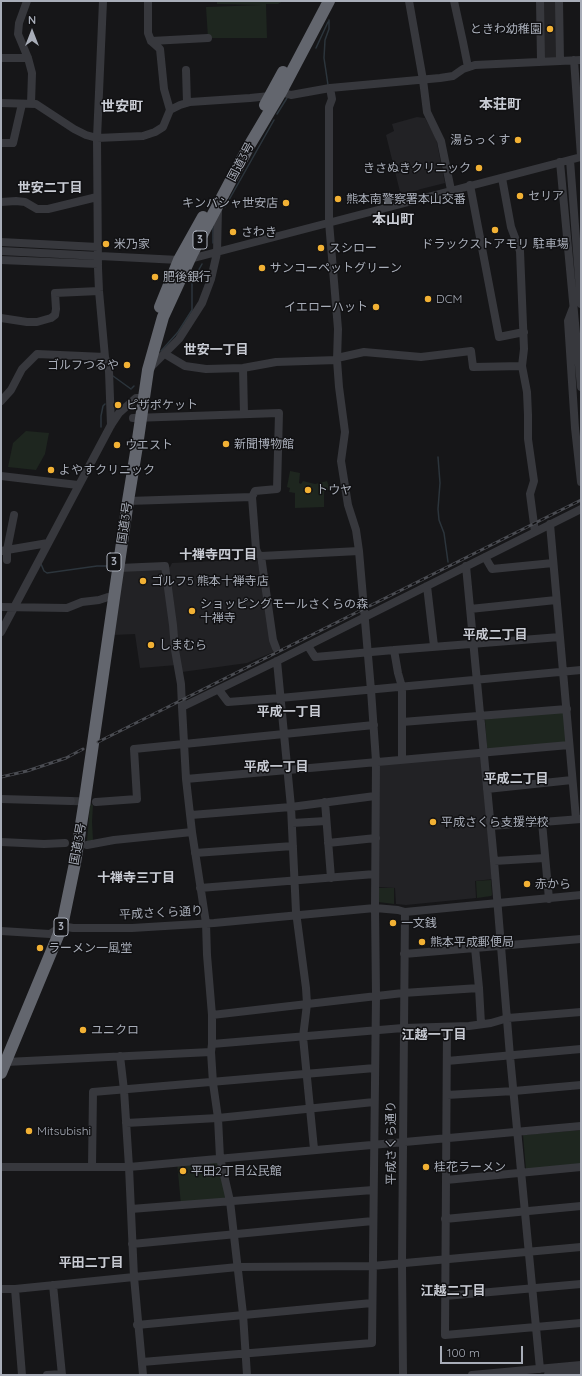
<!DOCTYPE html>
<html>
<head>
<meta charset="utf-8">
<style>
	body { margin:0 }
	#map { position:relative; width:582px; height:1376px; overflow:hidden; background:#161618; font-family:Quicksand,sans-serif }
	canvas { display:block }
	.frame { position:absolute; inset:0; border:2px solid #a8adb8; pointer-events:none }
	.north { position:absolute; left:12px; top:12px; width:40px; height:40px; -webkit-text-stroke:3px #111113; paint-order:stroke; rotate:0deg; font-size:11px; font-weight:700; line-height:16px; text-align:center; color:#a8adb8 }
	.north::after { content:''; display:block; margin:auto; width:14px; height:18px; background:#a8adb8; clip-path:polygon(50% 0,100% 100%,50% 72%,0 100%) }
	.scale { position:absolute; left:440px; top:1346px; width:83px; height:18px; box-sizing:border-box; border:2px solid #a8adb8; border-top:0; padding-left:5px; font-size:12px; line-height:14px; white-space:nowrap; color:#a8adb8; -webkit-text-stroke:3px #111113; paint-order:stroke }
</style>
</head>
<body>
<div id="map">
<canvas width="582" height="1376"></canvas>
<div class="frame"></div>
<div class="north">N</div>
<div class="scale">100 m</div>
</div>
<script>
const ctx = document.querySelector('canvas').getContext('2d');
ctx.lineJoin = 'round';
function fill(path, color) {
  ctx.fillStyle = color;
  ctx.fill(path, 'evenodd');
}
function shape(rows) {
  const path = new Path2D();
  for (const r of rows) {
    path.moveTo(r[0], r[1]);
    for (let i = 2; i < r.length; i += 2) path.lineTo(r[i], r[i + 1]);
  }
  return path;
}
function trace(path, color, width, dash) {
  ctx.strokeStyle = color;
  ctx.lineWidth = width;
  ctx.lineCap = dash ? 'butt' : 'round';
  ctx.setLineDash(dash || []);
  ctx.stroke(path);
}
function write(font, color, halo, rows, align = 'center') {
  ctx.font = font + ' Quicksand,"Noto Sans JP",sans-serif';
  ctx.lineWidth = 3;
  ctx.setLineDash([]);
  ctx.textBaseline = 'middle';
  ctx.strokeStyle = halo;
  ctx.fillStyle = color;
  for (const [text, x, y, turn = 0] of rows) {
    ctx.save();
    ctx.translate(x, y);
    ctx.rotate((+turn || 0) * Math.PI / 180);
    ctx.textAlign = isNaN(turn) ? turn : align;
    if (halo) ctx.strokeText(text, 0, 0);
    ctx.fillText(text, 0, 0);
    ctx.restore();
  }
}
fill(shape([
	[541,1,558,1,560,58,543,59],
	[417,117,425,118,436,138,445,183,421,189,401,196,386,135,394,131,392,124],
	[257,559,276,651,247,663,182,672,177,665,140,668,135,634,113,635,122,570,170,567,172,563],
	[481,756,493,879,475,881,476,898,406,905,396,904,395,888,379,887,379,765]
]), '#222225');
fill(shape([
	[217,1,283,1,278,4,266,4,267,38,208,38,206,7,262,5,217,4],
	[26,431,49,433,45,454,36,470,8,467,13,443],
	[290,471,300,473,299,483,301,484,303,481,315,484,327,481,330,489,324,492,324,507,295,508,295,493,289,492,290,488,287,487],
	[562,711,565,714,566,742,489,749,487,747,485,720,486,718],
	[90,804,93,805,92,822,93,841,87,841],
	[491,880,492,895,491,896,477,898,476,881],
	[379,888,394,888,394,904,378,902],
	[581,1130,581,1165,526,1170,523,1135],
	[220,1158,230,1201,181,1205,177,1162]
]), '#1e261f');
trace(shape([
	[316,48,328,22],
	[328,85,324,58,325,40,329,29,329,20],
	[277,114,287,98],
	[225,207,274,120],
	[213,243,213,227],
	[161,351,178,332,192,310,192,282,202,264],
	[113,376,131,389],
	[132,388,134,386],
	[101,427,101,416,103,406,105,404],
	[438,457,440,483,438,509,439,520,444,533,448,562],
	[41,564,44,571,47,573,97,566,109,566]
]), '#2c353c', 1.5);
trace(shape([
	[71,801,96,802]
]), '#333438', 8, [8, 4]);
trace(shape([
	[27,1,19,23,18,34,28,58,32,73,31,104],
	[103,1,97,138,98,268,99,291,105,357,109,371,111,425],
	[409,1,423,80,427,112,441,141,451,190],
	[454,1,463,42,468,67],
	[540,1,541,61],
	[559,1,560,60],
	[151,41,208,38],
	[1,58,28,58],
	[574,60,581,156],
	[186,70,187,103],
	[330,88,332,99,329,107,329,222,338,329,337,360],
	[1,103,36,104,74,129,86,135,97,138,143,136,155,132,163,127,170,110,164,89,160,49,151,41,148,33,148,1],
	[170,110,180,105,190,102,250,98,270,96,281,92,291,95,330,88,440,78,453,76,463,69,475,65,581,60],
	[1,143,13,143,22,104],
	[570,160,581,304],
	[560,162,581,387],
	[502,178,511,227,520,251,524,349,522,366,527,392,528,415,528,439,534,481,530,494,535,532],
	[470,185,499,337,524,332],
	[1,202,16,201,25,202,37,209,48,209,97,197],
	[1,242,98,247],
	[1,251,179,260,190,259,581,157],
	[1,260,98,264],
	[573,308,568,321,575,428,581,482],
	[1,318,27,322,37,322,51,318,55,315,56,309,55,293,99,291],
	[337,358,364,352,421,357,471,351,473,367,522,366],
	[150,368,179,339,202,303,211,279,217,253,218,209],
	[243,368,244,414],
	[1,401,11,390,22,369,37,354,105,357],
	[133,418,279,413,277,489,255,491,252,497],
	[1,476,78,485],
	[128,501,252,497,256,549,258,554,261,556,273,640,276,648],
	[550,524,576,819],
	[1,551,48,543],
	[261,556,359,551],
	[485,557,492,569,553,563],
	[7,560,7,550,14,515],
	[466,566,494,861,510,1056,540,1369],
	[119,568,165,566,173,625,175,650,181,684,182,707],
	[427,586,434,646],
	[1,607,67,608,82,602,99,600,108,597],
	[470,609,556,600],
	[1,632,111,425,119,413,136,398,144,398],
	[308,646,315,657,394,650,560,637],
	[394,650,398,673,402,687,402,759],
	[277,661,291,807,296,912,306,988,307,1004,303,1037,314,1149],
	[219,690,228,702,280,698,581,670],
	[402,722,567,709],
	[186,779,569,745],
	[487,789,572,780],
	[1,799,71,801],
	[96,802,137,799,134,749,374,725],
	[325,802,331,878],
	[191,815,291,807,375,796],
	[542,822,549,899],
	[292,823,326,821],
	[491,826,581,819],
	[1,842,44,844,65,843],
	[328,843,376,838],
	[87,845,114,840,192,832],
	[195,853,293,846],
	[494,861,545,858],
	[200,888,375,874],
	[1,931,50,934,62,926,73,928,132,928,214,923,375,908,398,910,405,912,581,895],
	[475,948,479,988,481,1024],
	[404,954,581,939],
	[212,1015,403,993,479,988],
	[447,1027,445,1335,581,1323],
	[212,1044,403,1028,469,1026,491,1023,508,1018,581,1012],
	[120,1056,124,1090,129,1167,134,1277,143,1375],
	[447,1061,581,1049],
	[6,1062,211,1052],
	[447,1095,514,1091,581,1085],
	[126,1123,218,1118,374,1102],
	[1,1167,129,1167,581,1126],
	[92,1167,93,1092,375,1068],
	[446,1180,581,1167],
	[131,1209,373,1190],
	[445,1219,581,1206],
	[132,1244,373,1221],
	[53,1285,62,1375],
	[1,1289,15,1289,134,1277,238,1267,372,1266,581,1247],
	[15,1289,22,1375],
	[445,1296,581,1284],
	[137,1325,372,1303],
	[142,1362,372,1343,376,996,375,908,376,761,371,690,359,551,356,530,348,505,341,461,345,432,339,387,337,360,276,362,243,368,206,369,185,366,165,354],
	[47,1375,62,1374],
	[247,1375,243,1314,230,1201,220,1158,218,1118,213,1083,211,1052,212,1044,212,1015,207,955,206,923,192,832,186,779,182,707,277,661,581,509],
	[403,1375,402,1263,405,912],
	[472,1375,581,1365],
	[548,1375,581,1372]
]), '#37383d', 8);
trace(shape([
	[265,105,283,72],
	[160,307,179,260,203,217],
	[1,1073,62,926,75,863,85,799,128,501,137,446,148,370,163,317,192,254,249,146,281,92,329,1]
]), '#63666e', 12);
const rail = shape([
	[98,742,581,500],
	[1,777,27,771,66,758,83,749]
]);
trace(rail, '#4a4c52', 3);
trace(rail, '#111113', 1.5, [4.5]);
for (const [x, y, r, color] of [
	[550,29,4,"#f2b134"],
	[518,140,4,"#f2b134"],
	[479,168,4,"#f2b134"],
	[520,196,4,"#f2b134"],
	[338,199,4,"#f2b134"],
	[286,203,4,"#f2b134"],
	[495,230,4,"#f2b134"],
	[233,232,4,"#f2b134"],
	[106,244,4,"#f2b134"],
	[321,248,4,"#f2b134"],
	[262,268,4,"#f2b134"],
	[155,277,4,"#f2b134"],
	[428,299,4,"#f2b134"],
	[376,307,4,"#f2b134"],
	[127,365,4,"#f2b134"],
	[118,405,4,"#f2b134"],
	[226,444,4,"#f2b134"],
	[117,445,4,"#f2b134"],
	[51,470,4,"#f2b134"],
	[308,490,4,"#f2b134"],
	[143,581,4,"#f2b134"],
	[192,611,4,"#f2b134"],
	[151,645,4,"#f2b134"],
	[433,822,4,"#f2b134"],
	[527,884,4,"#f2b134"],
	[393,923,4,"#f2b134"],
	[422,942,4,"#f2b134"],
	[40,948,4,"#f2b134"],
	[83,1030,4,"#f2b134"],
	[29,1131,4,"#f2b134"],
	[426,1167,4,"#f2b134"],
	[183,1171,4,"#f2b134"]
]) {
  const dot = new Path2D();
  dot.arc(x, y, r, 0, 2 * Math.PI);
  ctx.fillStyle = color;
  ctx.fill(dot);
  trace(dot, '#111113', 1.5);
}
for (const [x, y, w] of [
	[200,240,14],
	[114,562,14],
	[61,927,14]
]) {
  const box = new Path2D();
  box.roundRect(x - w / 2, y - 9, w, 18, 3);
  ctx.fillStyle = '#111113';
  ctx.fill(box);
  trace(box, '#a8adb8', 1);
}
write('bold 11px', '#a8adb8', null, [
	["3",200,240],
	["3",114,562],
	["3",61,927]
]);
write('12px', '#a8adb8', '#111113', [
	["ときわ幼稚園",542,29,"right"],
	["湯らっくす",510,140,"right"],
	["きさぬきクリニック",471,168,"right"],
	["セリア",528,196],
	["熊本南警察署本山交番",346,199],
	["キンバシャ世安店",278,203,"right"],
	["さわき",241,232],
	["米乃家",114,244],
	["ドラックストアモリ 駐車場",495,244,"center"],
	["スシロー",329,248],
	["サンコーペットグリーン",270,268],
	["肥後銀行",163,277],
	["DCM",436,299],
	["イエローハット",368,307,"right"],
	["ゴルフつるや",119,365,"right"],
	["ピザポケット",126,405],
	["新聞博物館",234,444],
	["ウエスト",125,445],
	["よやすクリニック",59,470],
	["トウヤ",316,490],
	["ゴルフ5 熊本十禅寺店",151,581],
	["ショッピングモールさくらの森",200,604],
	["十禅寺",200,618],
	["しまむら",159,645],
	["平成さくら支援学校",441,822],
	["赤から",535,884],
	["一文銭",401,923],
	["熊本平成郵便局",430,942],
	["ラーメン一風堂",48,948],
	["ユニクロ",91,1030],
	["Mitsubishi",37,1131],
	["桂花ラーメン",434,1167],
	["平田2丁目公民館",191,1171]
], 'left');
write('12px', '#a8adb8', '#111113', [
	["国道3号",241,162,-62],
	["国道3号",125,523,-82],
	["国道3号",78,844,-80],
	["平成さくら通り",161,913,-3],
	["平成さくら通り",391,1143,-90]
]);
write('bold 13px', '#c9ccd4', '#111113', [
	["世安二丁目",50,188],
	["世安一丁目",216,350],
	["十禅寺四丁目",218,555],
	["平成二丁目",495,635],
	["平成一丁目",289,712],
	["平成一丁目",276,767],
	["平成二丁目",516,779],
	["十禅寺三丁目",136,878],
	["江越一丁目",434,1035],
	["平田二丁目",91,1263],
	["江越二丁目",453,1291]
]);
write('bold 14px', '#c9ccd4', '#111113', [
	["本荘町",500,105],
	["世安町",122,107],
	["本山町",393,220]
]);
</script>
</body>
</html>
